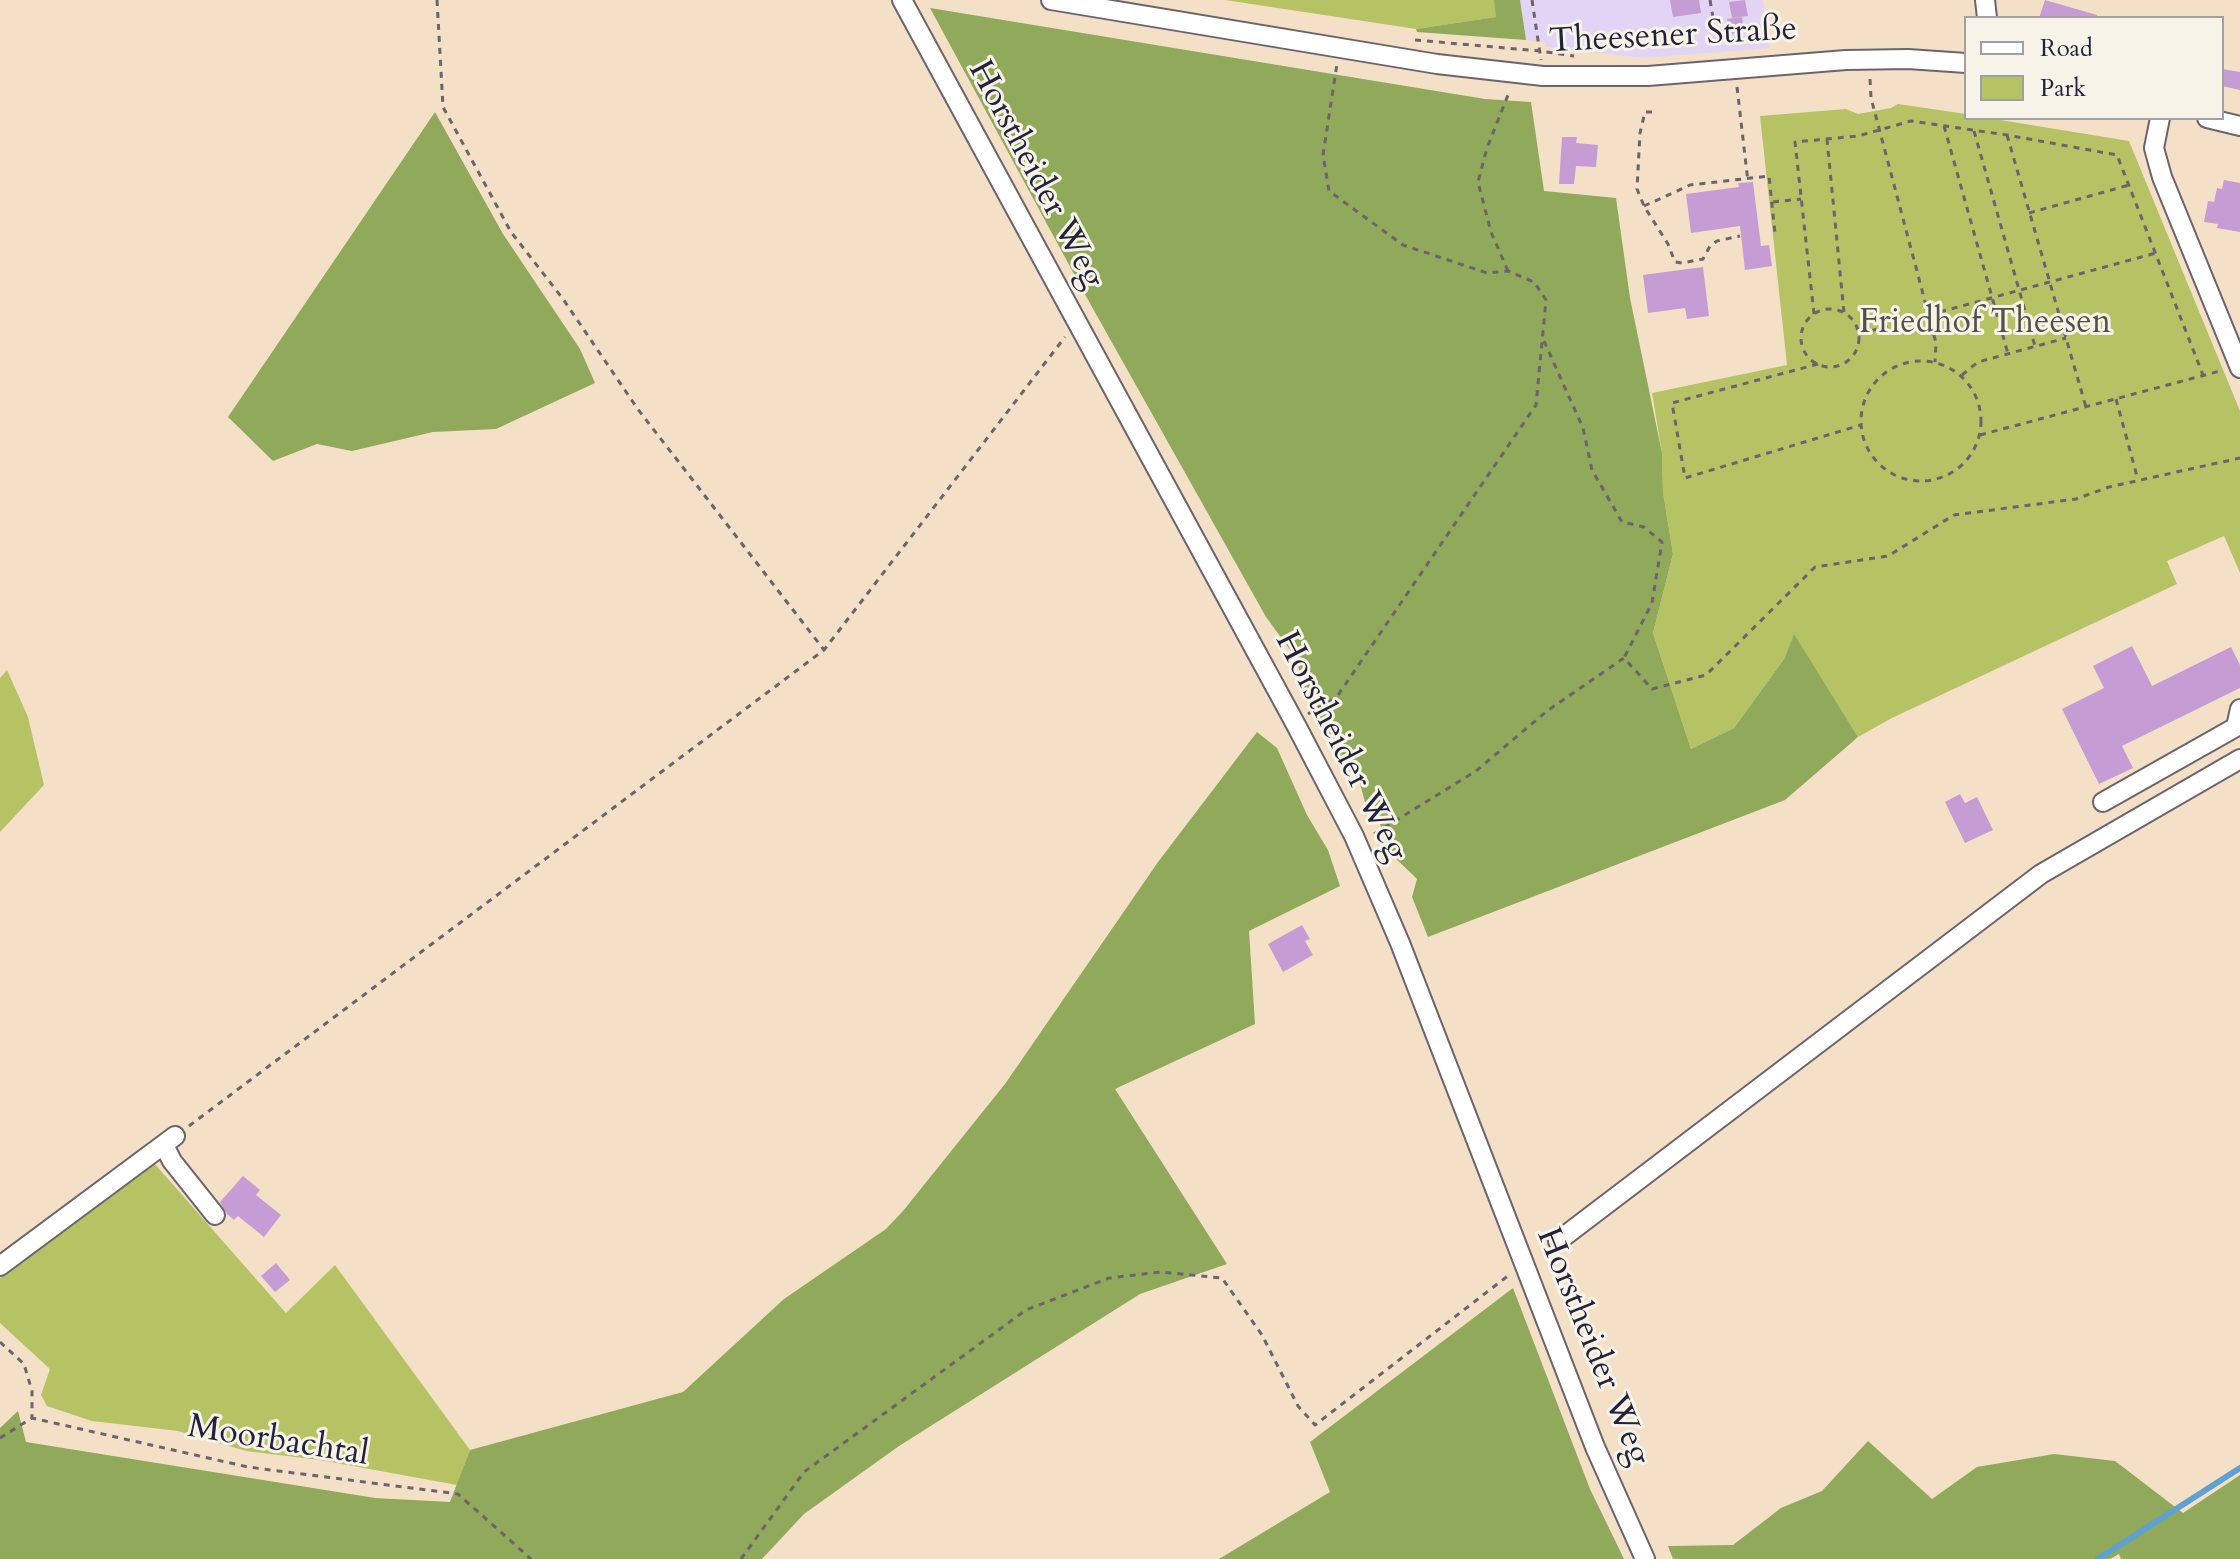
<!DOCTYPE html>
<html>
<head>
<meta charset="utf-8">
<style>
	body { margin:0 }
	#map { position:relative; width:2240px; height:1559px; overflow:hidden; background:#f4e0c7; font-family:Cardo,serif }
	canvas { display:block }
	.legend { position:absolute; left:1964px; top:16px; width:260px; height:104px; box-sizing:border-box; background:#f7f3e8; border:2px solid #a29fa3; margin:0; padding:10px 14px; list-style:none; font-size:24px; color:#22223b }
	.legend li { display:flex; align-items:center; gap:16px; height:40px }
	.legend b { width:40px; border:2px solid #a29fa3 }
</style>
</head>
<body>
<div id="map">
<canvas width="2240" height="1559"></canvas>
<ul class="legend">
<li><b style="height:10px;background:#fff"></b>Road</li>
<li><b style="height:22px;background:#b6c365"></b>Park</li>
</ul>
</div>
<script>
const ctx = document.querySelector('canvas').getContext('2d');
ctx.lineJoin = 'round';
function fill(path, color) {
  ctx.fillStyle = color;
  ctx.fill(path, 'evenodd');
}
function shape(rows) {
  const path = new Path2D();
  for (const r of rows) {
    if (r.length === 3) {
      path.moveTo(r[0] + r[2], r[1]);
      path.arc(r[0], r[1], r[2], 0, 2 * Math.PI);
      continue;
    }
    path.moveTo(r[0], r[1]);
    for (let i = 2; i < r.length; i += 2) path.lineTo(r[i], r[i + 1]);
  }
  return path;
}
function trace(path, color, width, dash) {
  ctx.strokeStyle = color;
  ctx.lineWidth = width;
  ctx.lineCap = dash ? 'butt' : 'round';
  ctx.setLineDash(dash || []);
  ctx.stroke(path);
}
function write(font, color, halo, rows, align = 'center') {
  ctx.font = font + ' Cardo,serif';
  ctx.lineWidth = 6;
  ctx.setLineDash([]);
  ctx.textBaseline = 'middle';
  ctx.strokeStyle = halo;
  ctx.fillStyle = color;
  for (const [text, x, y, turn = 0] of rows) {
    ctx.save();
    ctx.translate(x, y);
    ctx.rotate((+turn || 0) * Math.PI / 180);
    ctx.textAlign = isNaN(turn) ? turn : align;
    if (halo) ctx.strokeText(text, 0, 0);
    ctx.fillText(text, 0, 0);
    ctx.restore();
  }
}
fill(shape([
	[1520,0,1763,0,1769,48,1645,58,1547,47,1544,42,1526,40]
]), '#e1d4f4');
fill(shape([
	[1225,0,1494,0,1497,17,1416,29],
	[1898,104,1966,114,1966,118,1988,118,2129,141,2240,411,2240,573,2224,536,2167,561,2177,584,1892,718,1858,737,1794,635,1784,659,1734,728,1691,749,1653,633,1673,554,1663,492,1662,453,1652,393,1787,365,1760,116,1846,109,1858,114,1891,108],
	[7,670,28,717,44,785,0,832,0,678],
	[154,1163,286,1313,335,1265,470,1450,457,1485,320,1460,246,1451,178,1431,92,1421,47,1406,41,1395,50,1369,0,1323,0,1278]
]), '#b6c365');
fill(shape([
	[1494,0,1520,0,1526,40,1417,32,1416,29,1496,17],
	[930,8,1485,99,1531,102,1544,191,1616,198,1630,298,1662,453,1663,492,1673,554,1653,633,1691,749,1734,728,1784,659,1794,634,1858,737,1785,800,1428,937,1412,897,1417,879,1389,852,1380,824,1365,802,1359,780,1340,762,1306,695,1296,658,1266,617,1087,298],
	[435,112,503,234,580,349,595,383,496,429,433,432,352,451,317,444,273,461,228,417],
	[1257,732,1277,748,1307,815,1328,850,1340,886,1249,931,1255,1024,1115,1089,1227,1264,1140,1294,899,1446,804,1514,762,1559,0,1559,0,1428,18,1411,26,1442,375,1498,450,1502,470,1450,683,1392,784,1299,886,1229,903,1211,1005,1084,1158,862],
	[1513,1288,1590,1489,1624,1559,1219,1559,1330,1492,1310,1442],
	[1868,1441,1932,1499,1977,1467,2054,1454,2115,1461,2183,1513,2240,1475,2240,1559,2121,1559,2119,1554,2110,1559,1673,1559,1668,1546,1733,1545,1781,1508,1822,1491]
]), '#90a95a');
trace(shape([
	[2098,1559,2240,1468]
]), '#5da2d2', 6);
fill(shape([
	[1670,0,1699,0,1701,13,1673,17],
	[1745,0,1748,16,1732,18,1729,2],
	[2045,0,2097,15,2097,18,2039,18],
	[1742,17,1744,32,1730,34,1727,19],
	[2222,69,2240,72,2240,90,2222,86],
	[1562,137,1577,137,1576,143,1598,145,1596,167,1576,166,1574,184,1559,184],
	[2224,180,2240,183,2240,232,2217,228,2218,224,2204,222,2208,201,2214,202,2217,188,2222,189],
	[1753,182,1761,246,1769,245,1772,266,1745,270,1740,226,1691,233,1686,194,1739,187,1738,183],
	[1703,267,1709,316,1687,319,1685,308,1648,313,1643,275],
	[2132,646,2152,686,2231,647,2240,665,2240,688,2122,746,2133,768,2099,784,2062,709,2104,688,2093,666],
	[1960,794,1965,803,1977,797,1993,830,1965,843,1945,802],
	[1302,925,1310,939,1305,941,1313,955,1283,972,1268,944],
	[243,1176,260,1190,256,1195,281,1215,264,1237,238,1216,234,1220,227,1214,220,1202],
	[276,1263,290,1280,275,1292,261,1276]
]), '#c69cd5');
const minor = shape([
	[902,0,1296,725,1354,836,1400,943,1595,1447,1645,1559],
	[1051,0,1437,64,1543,76,1648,76,1846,60,1908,59,1966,63],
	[1985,0,1987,18],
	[2160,118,2154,148,2162,177,2240,368],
	[2207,118,2240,126],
	[2103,802,2236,727,2240,709],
	[164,1145,172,1161,215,1215],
	[1558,1241,2041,874,2240,759],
	[0,1266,175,1136]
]);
trace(minor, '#6c646c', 22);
trace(shape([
	[437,0,443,107,511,232,563,299,637,408,824,650],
	[1532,0,1541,60],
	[1710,0,1714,23],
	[1415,40,1540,51,1574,56],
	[1870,79,1871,98,1936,343,1935,362],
	[1737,87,1748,182],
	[1652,112,1645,112,1640,133,1637,189,1644,206,1668,244,1675,262,1682,263,1703,259,1710,246,1717,241,1740,236],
	[1944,126,2008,354],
	[1974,131,2035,346],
	[2007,135,2086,407],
	[1827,139,1844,313],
	[1773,202,1801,199],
	[1644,206,1690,185,1769,176,1775,233],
	[2029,213,2129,185],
	[1508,271,1491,232,1478,182,1487,148,1510,90],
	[1830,338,29],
	[1814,314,1795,142,1858,136,1911,121,2007,135,2117,155,2203,375],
	[1859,334,2156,253],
	[1544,341,1583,428,1592,470,1622,522,1644,527,1662,542,1652,603,1624,658],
	[1921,421,60],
	[1818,364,1672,403,1685,478,1861,425],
	[1962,375,1978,362,2066,338],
	[2116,399,2138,480],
	[1980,435,2220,371],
	[1308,714,1336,698,1536,405,1546,300,1534,282,1508,271,1487,273,1403,245,1329,191,1323,155,1337,64],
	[1374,834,1476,771,1547,711,1624,658,1652,689,1706,675,1815,567,1888,556,1954,515,2076,499,2109,487,2240,458],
	[189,1126,824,650,1065,337],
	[0,1342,24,1364,32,1391,32,1418],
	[0,1438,32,1418,248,1467,458,1494,531,1559],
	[741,1559,804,1472,1026,1310,1109,1278,1161,1272,1222,1278,1262,1335,1298,1406,1315,1425,1509,1275]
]), '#6c646c', 3, [6, 6]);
trace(minor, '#fff', 18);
write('34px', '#22223b', '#f7f3e8', [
	["Theesener Straße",1673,37,-3],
	["Horstheider Weg",1035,175,62],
	["Horstheider Weg",1340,747,63],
	["Horstheider Weg",1592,1347,68],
	["Moorbachtal",278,1442,9]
]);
write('34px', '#4e5248', '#f7f3e8', [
	["Friedhof Theesen",1985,324]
]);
</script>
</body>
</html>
